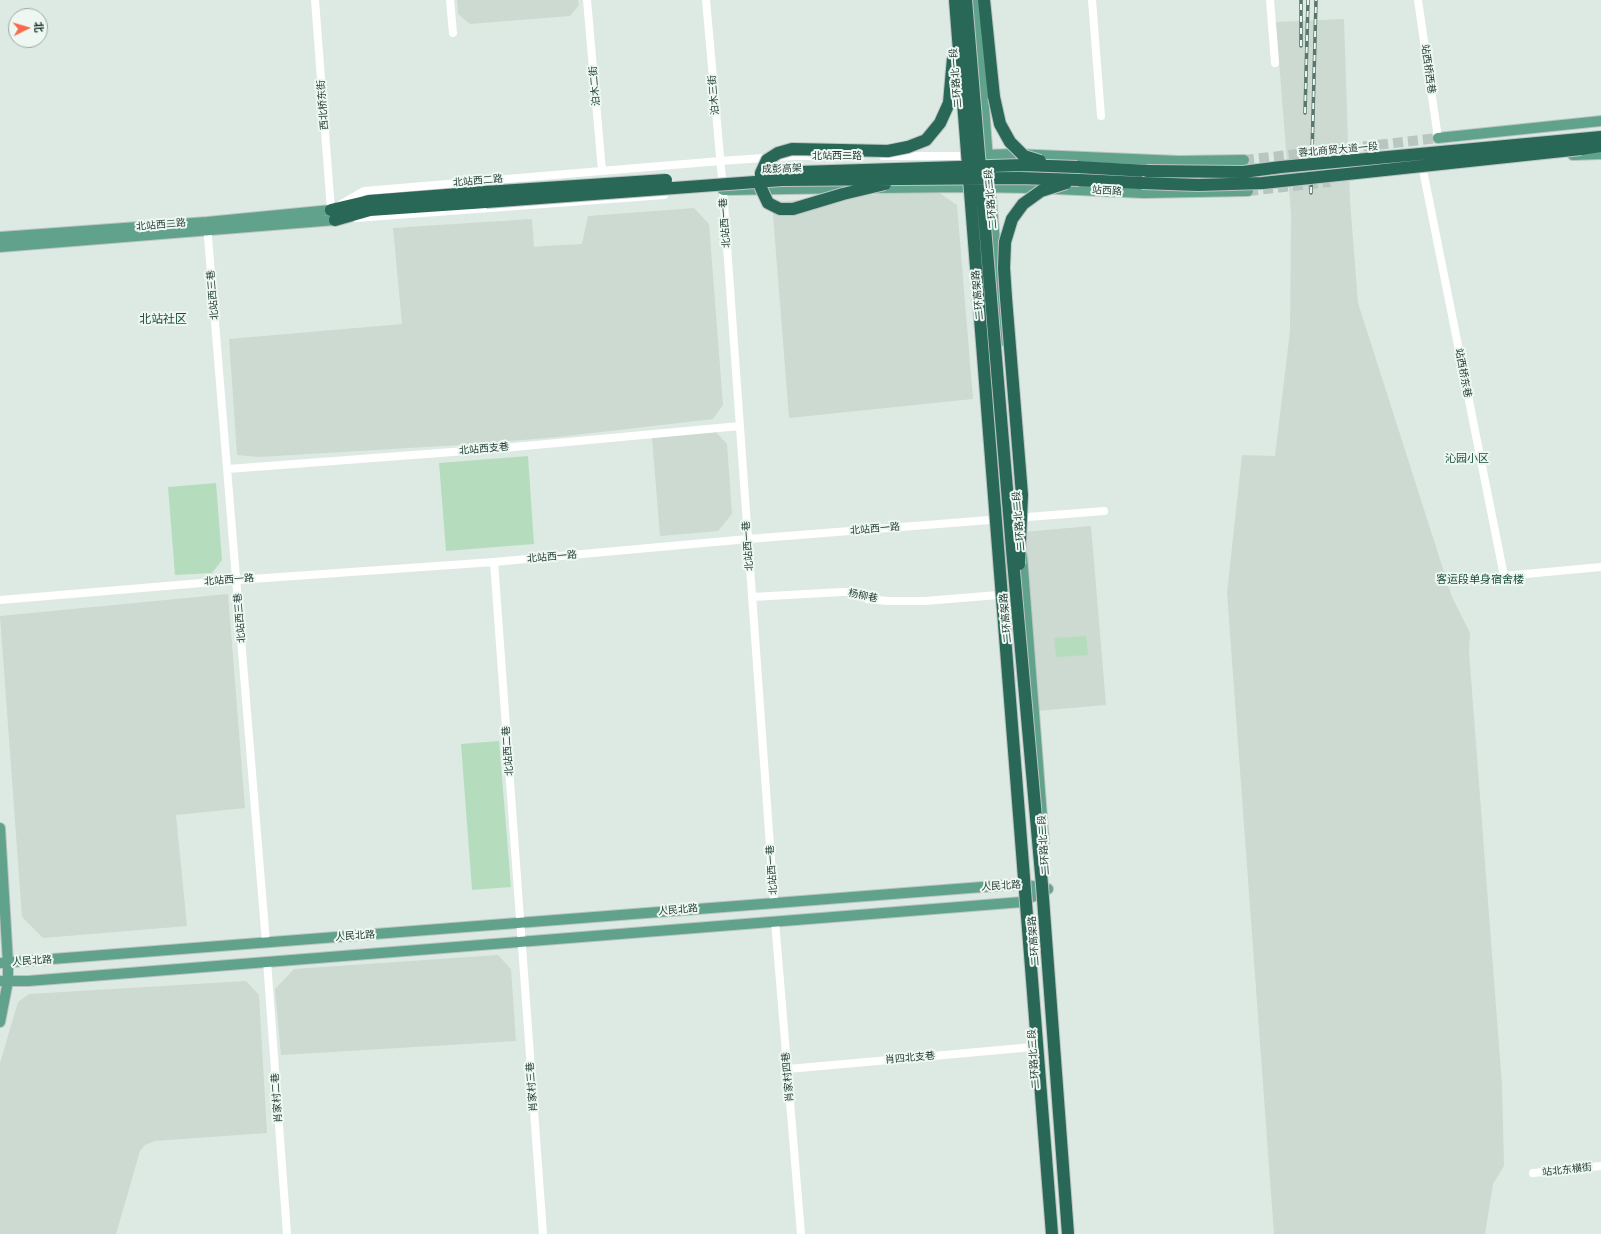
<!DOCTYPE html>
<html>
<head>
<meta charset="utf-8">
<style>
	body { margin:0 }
	#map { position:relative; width:1601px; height:1234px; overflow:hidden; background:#ddeae4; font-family:"IBM Plex Sans","Noto Sans SC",sans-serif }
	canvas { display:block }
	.north { position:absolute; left:8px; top:8px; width:40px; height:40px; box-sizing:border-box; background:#eef7f2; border:1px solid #9baba5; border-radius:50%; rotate:85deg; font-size:11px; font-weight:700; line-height:16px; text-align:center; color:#1e3a31 }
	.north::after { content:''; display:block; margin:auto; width:14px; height:18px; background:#f86b4e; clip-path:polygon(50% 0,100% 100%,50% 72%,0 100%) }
</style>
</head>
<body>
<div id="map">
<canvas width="1601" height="1234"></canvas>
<div class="north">北</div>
</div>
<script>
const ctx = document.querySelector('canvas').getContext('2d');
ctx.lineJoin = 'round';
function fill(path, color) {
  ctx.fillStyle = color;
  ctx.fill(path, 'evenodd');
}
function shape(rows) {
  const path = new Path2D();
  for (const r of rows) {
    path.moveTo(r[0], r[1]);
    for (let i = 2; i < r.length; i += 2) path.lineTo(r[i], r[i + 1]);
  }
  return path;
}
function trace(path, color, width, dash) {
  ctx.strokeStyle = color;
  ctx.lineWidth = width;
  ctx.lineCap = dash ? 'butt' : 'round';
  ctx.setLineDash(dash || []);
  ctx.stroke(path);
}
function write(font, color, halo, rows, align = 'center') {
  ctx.font = font + ' "IBM Plex Sans","Noto Sans SC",sans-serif';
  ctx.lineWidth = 4;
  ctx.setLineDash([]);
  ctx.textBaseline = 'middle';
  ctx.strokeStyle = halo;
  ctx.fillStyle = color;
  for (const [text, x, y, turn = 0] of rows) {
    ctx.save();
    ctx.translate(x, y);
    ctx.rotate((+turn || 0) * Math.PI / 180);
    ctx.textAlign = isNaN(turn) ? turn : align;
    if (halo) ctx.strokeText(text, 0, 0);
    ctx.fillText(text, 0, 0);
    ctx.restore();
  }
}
fill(shape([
	[457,0,578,0,579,5,570,16,470,24,458,14],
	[1344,19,1350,201,1358,303,1452,597,1470,633,1469,652,1502,1085,1504,1166,1493,1184,1485,1234,1274,1234,1227,593,1242,455,1275,456,1290,331,1291,214,1276,22],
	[935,190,957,205,973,399,789,418,772,202],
	[694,208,709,224,723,405,713,419,558,437,476,444,259,457,237,455,229,339,402,324,393,228,532,219,534,247,544,246,582,244,588,216],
	[716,432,727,444,732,514,718,531,660,536,652,438],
	[1091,526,1106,705,1037,711,1023,532],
	[228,594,245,808,176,815,187,926,43,938,22,917,0,616],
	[498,955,511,969,516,1041,281,1055,275,989,294,969],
	[246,981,259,995,267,1133,155,1141,145,1145,140,1151,116,1234,0,1234,0,1063,18,1002,29,994]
]), '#ccdad2');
fill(shape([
	[528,456,534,544,446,551,439,463],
	[216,483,222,560,212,573,175,575,168,487],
	[1086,636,1088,655,1056,657,1054,638],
	[499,741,511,887,472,890,461,744]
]), '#b5ddbd');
trace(shape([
	[1244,160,1438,138],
	[1248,191,1330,182]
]), '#b7c7c0', 10, [10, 5]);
const major = shape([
	[976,0,990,187,1004,341],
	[1438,138,1601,121],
	[982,155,1014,154,1179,161,1244,160],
	[1573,155,1601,154],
	[876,188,965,187,1033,188,1144,193,1248,191],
	[723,190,852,188],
	[0,237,207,222,331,210],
	[0,247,335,220],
	[1022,556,1044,843],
	[0,828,8,963,8,981,0,1022],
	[0,963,1021,884,1048,889],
	[0,981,28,981,1022,902,1048,889]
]);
const highway = shape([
	[984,0,994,97],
	[1580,139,1601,137],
	[1581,149,1601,146],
	[1077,167,1147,171],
	[1079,180,1142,183],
	[331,210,369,201,485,192],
	[335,220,370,210,486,202]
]);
trace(major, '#bcc4c1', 12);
trace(highway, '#bcc4c1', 14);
trace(shape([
	[315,0,331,210,364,191,720,161,793,156,861,156],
	[450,0,453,33],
	[587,0,602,171],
	[706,0,723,190,774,902],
	[1092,0,1101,116],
	[1270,0,1275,63],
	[1418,0,1438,138],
	[883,156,962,156],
	[1423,170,1504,576,1601,567],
	[356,218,664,195],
	[207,225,266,943],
	[228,469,492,449,740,426],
	[494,562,543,1234],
	[752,597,842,592,854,592,867,599,888,601,925,601,998,595],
	[0,600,237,580,494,562,748,539,1104,511],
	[775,921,801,1234],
	[267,961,287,1234],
	[788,1069,1033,1047],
	[1533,1173,1601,1166]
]), '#fff', 8);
trace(major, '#60a28c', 10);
trace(highway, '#296756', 12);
const rail = shape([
	[1301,46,1301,0],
	[1305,113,1308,0],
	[1311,193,1316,0]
]);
trace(rail, '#58766c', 3.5);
trace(rail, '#eef7f2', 2, [6]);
const highwayBridge = shape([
	[955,0,1052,1234],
	[966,0,1012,549,1042,885,1068,1234],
	[994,97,1000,124,1010,142,1024,156,1040,161],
	[1147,171,1243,172,1281,167,1580,139],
	[768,173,1023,165,1077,167],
	[1142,183,1198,185,1263,183,1581,149],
	[885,184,843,194,793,209,780,209,768,203,761,188,761,173,767,160,778,153,792,149,888,151,908,147,926,140,940,123,949,103,953,58],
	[485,192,666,180],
	[486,202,782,180,1020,178,1079,180],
	[1019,564,1022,495,1006,298,1004,268,1005,242,1012,219,1023,204,1041,191,1066,183]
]);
trace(highwayBridge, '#bcc4c1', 14, []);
trace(highwayBridge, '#296756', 12);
write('10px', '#1e3a31', '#eef7f2', [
	["站西桥西巷",1428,69,82],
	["二环路北一段",956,78,-95],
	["泊木二街",595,86,-95],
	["泊木三街",714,95,-95],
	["西北桥东街",323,105,-94],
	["蓉北商贸大道一段",1338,150,-5],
	["北站西二路",837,156],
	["成彭高架",782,169,-2],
	["北站西二路",478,181,-5],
	["站西路",1107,191,3],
	["二环路北二段",991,199,-95],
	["北站西一巷",725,223,-94],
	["北站西二路",161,225,-5],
	["北站西三巷",213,295,-95],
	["二环高架路",978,295,-95],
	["站西桥东巷",1463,373,79],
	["北站西支巷",484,449,-5],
	["二环路北二段",1019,521,-95],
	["北站西一路",875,529,-5],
	["北站西一巷",748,546,-94],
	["北站西一路",552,557,-5],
	["北站西一路",229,580,-4],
	["杨柳巷",863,596,12],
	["北站西三巷",240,618,-95],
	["二环高架路",1006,618,-95],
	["北站西二巷",508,751,-94],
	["二环路北二段",1044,845,-94],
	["北站西一巷",772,870,-94],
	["人民北路",1001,886,-3],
	["人民北路",678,910,-5],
	["人民北路",355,936,-4],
	["二环高架路",1034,941,-94],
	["人民北路",32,961,-4],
	["肖四北支巷",910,1058,-5],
	["二环路北三段",1034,1059,-94],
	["肖家村四巷",788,1077,-95],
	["肖家村三巷",532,1087,-94],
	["肖家村二巷",277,1098,-94],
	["站北东横街",1567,1170,-6]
]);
write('11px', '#1a4d3d', '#eef7f2', [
	["沁园小区",1467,459],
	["客运段单身宿舍楼",1480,580]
]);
write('12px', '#1a4d3d', '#eef7f2', [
	["北站社区",163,320]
]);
</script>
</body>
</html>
